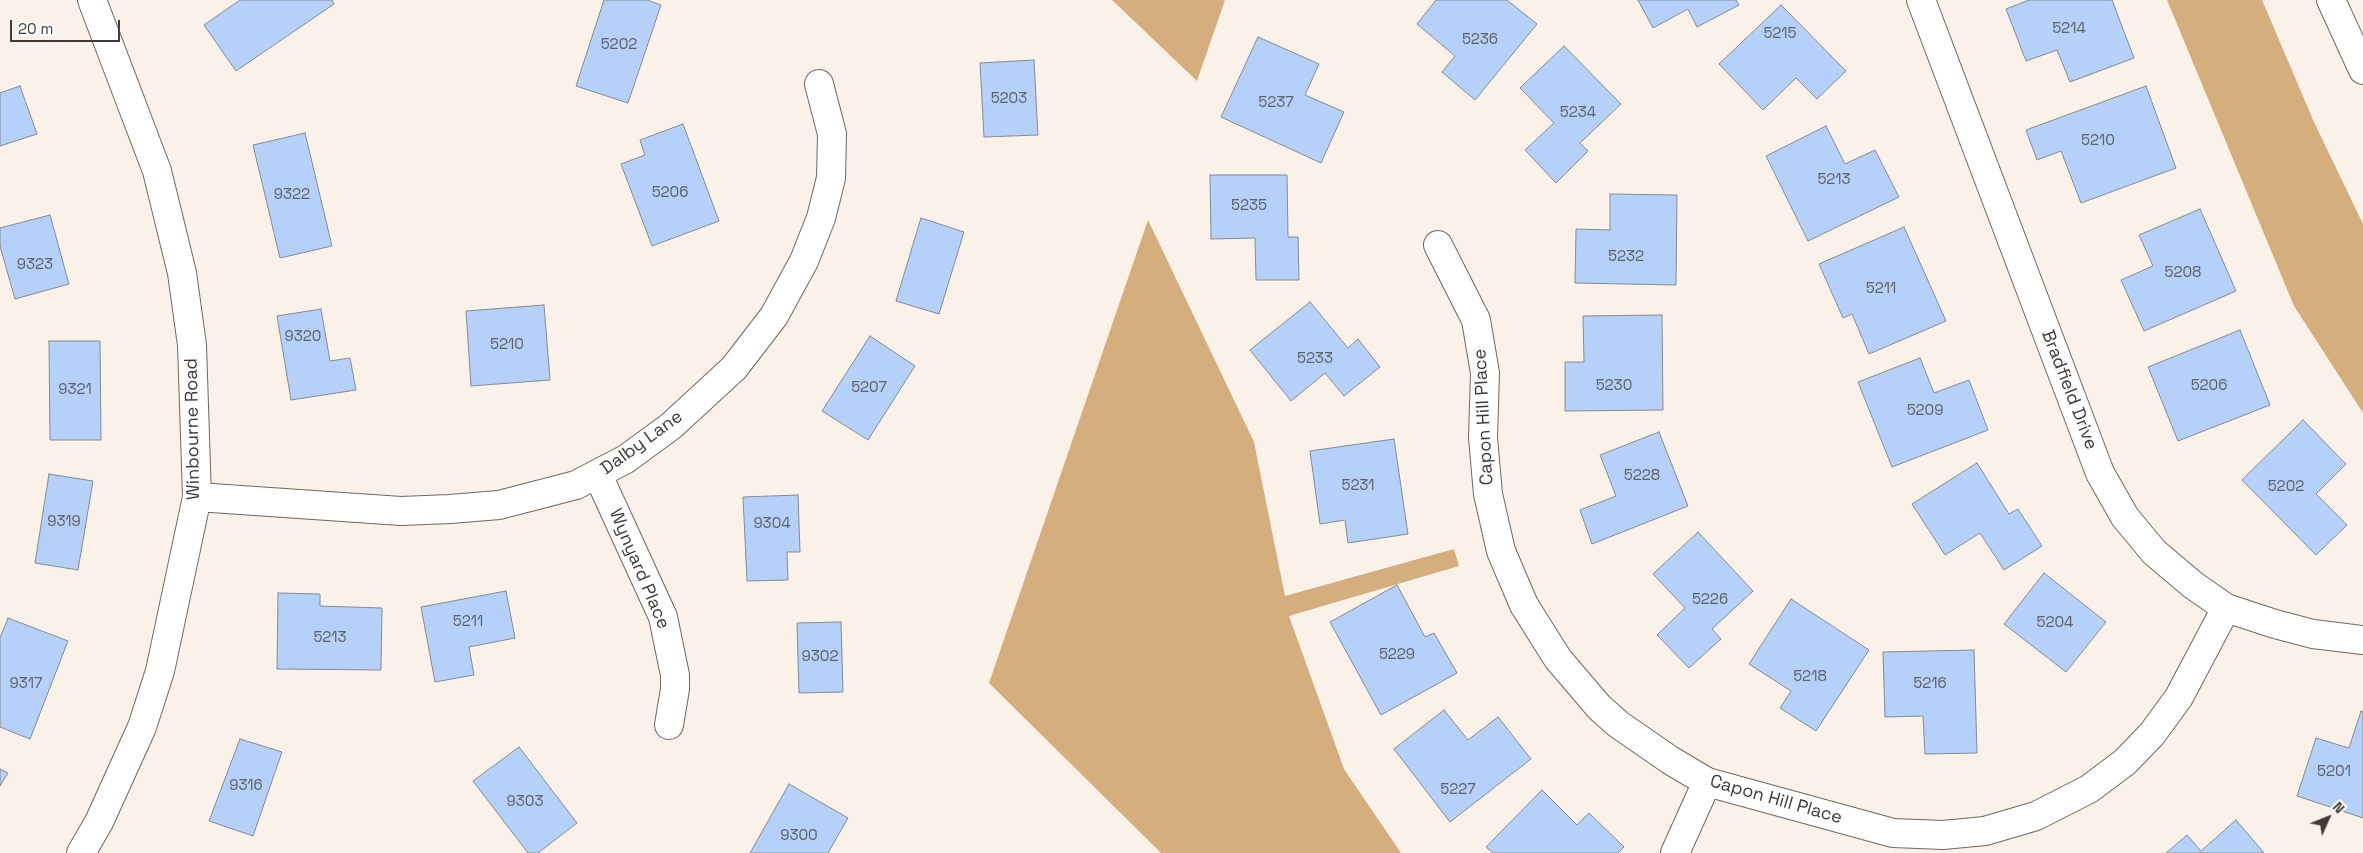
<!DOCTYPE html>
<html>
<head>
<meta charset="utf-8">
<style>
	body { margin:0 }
	#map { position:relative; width:2363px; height:853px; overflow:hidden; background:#faf2e8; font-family:"Space Grotesk",sans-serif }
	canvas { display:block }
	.north { position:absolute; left:2303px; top:793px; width:50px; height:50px; -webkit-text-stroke:4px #fff; paint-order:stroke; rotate:46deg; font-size:14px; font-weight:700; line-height:20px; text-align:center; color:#3f3c38 }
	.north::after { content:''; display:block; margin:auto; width:18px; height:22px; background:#3f3c38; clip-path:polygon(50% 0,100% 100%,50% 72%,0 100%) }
	.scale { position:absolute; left:10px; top:20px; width:110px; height:22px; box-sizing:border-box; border:2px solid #3f3c38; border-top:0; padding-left:6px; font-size:15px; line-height:18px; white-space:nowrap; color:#3f3c38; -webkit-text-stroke:4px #fff; paint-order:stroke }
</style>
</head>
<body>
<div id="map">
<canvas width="2363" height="853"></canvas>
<div class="north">N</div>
<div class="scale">20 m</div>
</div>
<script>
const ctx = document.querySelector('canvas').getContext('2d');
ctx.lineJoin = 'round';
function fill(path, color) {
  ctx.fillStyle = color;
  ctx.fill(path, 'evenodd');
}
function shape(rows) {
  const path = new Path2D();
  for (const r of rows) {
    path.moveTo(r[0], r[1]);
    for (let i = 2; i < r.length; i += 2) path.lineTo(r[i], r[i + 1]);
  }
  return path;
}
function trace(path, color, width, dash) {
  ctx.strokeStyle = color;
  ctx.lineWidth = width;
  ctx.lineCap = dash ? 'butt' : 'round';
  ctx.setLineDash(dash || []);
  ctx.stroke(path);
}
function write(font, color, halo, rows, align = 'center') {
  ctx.font = font + ' "Space Grotesk",sans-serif';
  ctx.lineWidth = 5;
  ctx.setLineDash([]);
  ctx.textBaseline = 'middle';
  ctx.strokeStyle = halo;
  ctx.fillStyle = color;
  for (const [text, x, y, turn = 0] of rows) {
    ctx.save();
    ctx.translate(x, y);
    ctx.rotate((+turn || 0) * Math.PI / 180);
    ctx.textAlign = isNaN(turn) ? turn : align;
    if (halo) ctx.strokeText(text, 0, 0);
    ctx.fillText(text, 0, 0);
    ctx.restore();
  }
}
fill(shape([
	[1112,0,1225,0,1197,81],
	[2167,0,2262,0,2314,122,2363,224,2363,413,2294,306],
	[1148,220,1254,442,1285,596,1454,549,1459,566,1289,616,1344,769,1401,853,1161,853,989,683]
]), '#d4ae7d');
const building = shape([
	[240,0,332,0,334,4,236,71,204,25,240,0],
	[604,0,647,0,661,5,628,103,576,86,604,0],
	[1436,0,1507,0,1537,24,1475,100,1442,72,1455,56,1417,24,1436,0],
	[1638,0,1736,0,1739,5,1697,27,1688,9,1653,28,1638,0],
	[2029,0,2112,0,2134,58,2070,82,2057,50,2026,61,2006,9,2029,0],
	[1781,5,1846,71,1817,99,1796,78,1763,110,1719,64,1781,5],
	[1258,37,1319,64,1305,95,1344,112,1321,163,1221,117,1258,37],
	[1564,46,1621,104,1580,143,1588,151,1556,183,1525,150,1554,123,1520,88,1564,46],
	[1034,60,1038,135,984,137,980,63,1034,60],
	[20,86,37,134,0,146,0,93,20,86],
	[2146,86,2176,168,2081,203,2061,151,2037,160,2026,130,2146,86],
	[683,124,719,221,652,246,621,164,645,155,640,140,683,124],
	[1826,126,1845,164,1875,150,1899,197,1808,241,1766,156,1826,126],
	[305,133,332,246,280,258,253,145,305,133],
	[1210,175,1287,175,1288,237,1298,237,1299,280,1256,280,1255,238,1211,239,1210,175],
	[1610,194,1677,195,1676,285,1575,283,1576,229,1610,230,1610,194],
	[2200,209,2236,291,2144,331,2121,280,2153,266,2139,235,2200,209],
	[50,215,69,284,15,299,0,246,0,228,50,215],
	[921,218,964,232,939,314,896,301,921,218],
	[1904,227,1946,321,1869,354,1852,314,1843,318,1819,264,1904,227],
	[1310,302,1348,348,1358,339,1380,367,1344,396,1325,373,1291,401,1250,350,1310,302],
	[544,305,550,380,471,386,466,311,544,305],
	[321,309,330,361,350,358,356,390,291,400,277,316,321,309],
	[1662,315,1663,410,1565,411,1565,362,1584,362,1583,316,1662,315],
	[2240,330,2270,405,2178,441,2148,367,2240,330],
	[870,336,915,366,868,440,822,411,870,336],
	[49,341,100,341,101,440,50,440,49,341],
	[1920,358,1934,393,1969,380,1988,430,1892,467,1858,382,1920,358],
	[2303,420,2346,464,2316,494,2347,525,2316,555,2242,480,2303,420],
	[1659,432,1688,506,1592,544,1580,510,1616,496,1600,455,1659,432],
	[1394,439,1408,534,1348,543,1345,520,1320,524,1310,451,1394,439],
	[1977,463,2009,514,2018,509,2042,546,2004,570,1980,533,1945,555,1912,504,1977,463],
	[49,474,93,481,78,570,35,563,49,474],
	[798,495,800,552,787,552,788,580,747,581,743,497,798,495],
	[1698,532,1753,591,1712,629,1721,639,1689,668,1657,635,1685,608,1653,574,1698,532],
	[2044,573,2106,622,2066,672,2004,624,2044,573],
	[1397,585,1425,637,1434,633,1457,673,1381,715,1330,622,1397,585],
	[506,591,515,638,469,647,474,675,435,682,421,607,506,591],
	[278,593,320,594,320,606,382,608,381,670,277,669,278,593],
	[1791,599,1869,650,1816,731,1780,708,1791,691,1749,664,1791,599],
	[8,618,68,641,30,739,0,727,0,638,8,618],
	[841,622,843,692,799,693,797,623,841,622],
	[1974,650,1977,753,1925,754,1923,716,1885,717,1883,652,1974,650],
	[1444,710,1468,740,1498,717,1531,759,1450,822,1394,749,1444,710],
	[2361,711,2363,712,2363,818,2297,796,2316,738,2349,748,2361,711],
	[240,739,282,752,253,836,209,821,240,739],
	[519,747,577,823,538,853,528,853,473,781,519,747],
	[0,769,8,773,0,786,0,769],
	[789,784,848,818,828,853,750,853,789,784],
	[1542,790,1577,825,1589,813,1624,847,1618,853,1493,853,1486,847,1542,790],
	[2236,820,2264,853,2166,853,2187,835,2201,851,2236,820]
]);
fill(building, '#b6d1f9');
trace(building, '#848a93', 1);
const minor = shape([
	[1921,0,2100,473,2125,517,2154,552,2193,585,2226,608,2275,624,2313,634,2363,640],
	[1438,245,1476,320,1485,373,1483,438,1488,494,1501,551,1524,605,1558,659,1599,707,1618,724,1670,760,1707,782,1893,833,1943,835,1985,831,2036,816,2089,789,2125,762,2152,734,2179,697,2226,608],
	[598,475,663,617,675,675,675,689,669,725],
	[197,497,401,511,450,509,499,505,576,485,626,459,671,426,734,368,774,316,804,261,821,218,831,178,832,134,819,84],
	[81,853,99,822,142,727,160,671,197,497,192,345,182,273,157,171,92,0],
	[1675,853,1707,782]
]);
const major = shape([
	[2331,0,2363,70]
]);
trace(minor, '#6f6860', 30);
trace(major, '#6f6860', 30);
trace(minor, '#fff', 28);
trace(major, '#fff', 28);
write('15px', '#5d6168', null, [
	["5214",2069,29],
	["5215",1780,34],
	["5236",1480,40],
	["5202",619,45],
	["5203",1009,99],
	["5237",1276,103],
	["5234",1578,113],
	["5210",2098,141],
	["5213",1834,180],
	["5206",670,193],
	["9322",292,195],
	["5235",1249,206],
	["5232",1626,257],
	["9323",35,265],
	["5208",2183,273],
	["5211",1881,289],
	["9320",303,337],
	["5210",507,345],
	["5233",1315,359],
	["5230",1614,386],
	["5206",2209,386],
	["5207",869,388],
	["9321",75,390],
	["5209",1925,411],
	["5228",1642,476],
	["5231",1358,486],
	["5202",2286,487],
	["9319",64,522],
	["9304",772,524],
	["5226",1710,600],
	["5211",468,622],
	["5204",2055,623],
	["5213",330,638],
	["5229",1397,655],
	["9302",820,657],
	["5218",1810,677],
	["9317",26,684],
	["5216",1930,684],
	["5201",2334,772],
	["9316",246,786],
	["5227",1458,790],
	["9303",525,802],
	["9300",799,836]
]);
write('18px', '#3f3c38', '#fff', [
	["Bradfield Drive",2069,390,69],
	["Capon Hill Place",1484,417,-93],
	["Winbourne Road",193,429,-91],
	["Dalby Lane",642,443,-36],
	["Wynyard Place",639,569,67],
	["Capon Hill Place",1776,800,16]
]);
</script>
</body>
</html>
